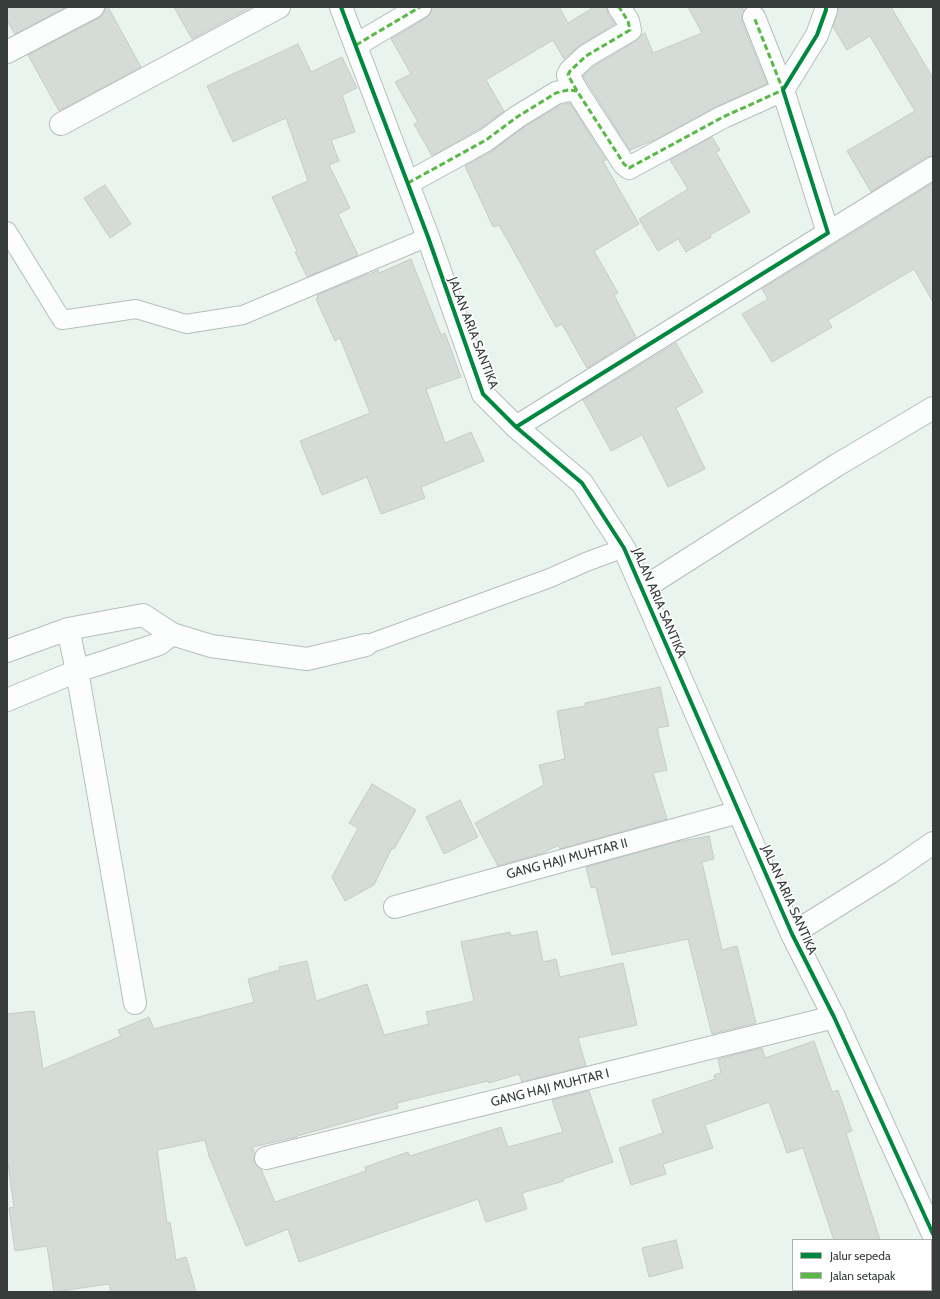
<!DOCTYPE html>
<html>
<head>
<meta charset="utf-8">
<style>
	body { margin:0 }
	#map { position:relative; width:940px; height:1299px; overflow:hidden; background:#eaf4ef; font-family:Cabin,sans-serif }
	canvas { display:block }
	.frame { position:absolute; inset:0; border:8px solid #373d3b; pointer-events:none }
	.legend { position:absolute; left:792px; top:1239px; width:140px; height:52px; box-sizing:border-box; background:#fff; border:1px solid #afb1b1; margin:0; padding:5px 7px; list-style:none; font-size:12px; color:#373d3b }
	.legend li { display:flex; align-items:center; gap:8px; height:20px }
	.legend b { width:20px; border:1px solid #afb1b1 }
</style>
</head>
<body>
<div id="map">
<canvas width="940" height="1299"></canvas>
<div class="frame"></div>
<ul class="legend">
<li><b style="height:5px;background:#00873e"></b>Jalur sepeda</li>
<li><b style="height:5px;background:#58b947"></b>Jalan setapak</li>
</ul>
</div>
<script>
const ctx = document.querySelector('canvas').getContext('2d');
ctx.lineJoin = 'round';
function fill(path, color) {
  ctx.fillStyle = color;
  ctx.fill(path, 'evenodd');
}
function shape(rows) {
  const path = new Path2D();
  for (const r of rows) {
    path.moveTo(r[0], r[1]);
    for (let i = 2; i < r.length; i += 2) path.lineTo(r[i], r[i + 1]);
  }
  return path;
}
function trace(path, color, width, dash) {
  ctx.strokeStyle = color;
  ctx.lineWidth = width;
  ctx.lineCap = dash ? 'butt' : 'round';
  ctx.setLineDash(dash || []);
  ctx.stroke(path);
}
function write(font, color, halo, rows, align = 'center') {
  ctx.font = font + ' Cabin,sans-serif';
  ctx.lineWidth = 3;
  ctx.setLineDash([]);
  ctx.textBaseline = 'middle';
  ctx.strokeStyle = halo;
  ctx.fillStyle = color;
  for (const [text, x, y, turn = 0] of rows) {
    ctx.save();
    ctx.translate(x, y);
    ctx.rotate((+turn || 0) * Math.PI / 180);
    ctx.textAlign = isNaN(turn) ? turn : align;
    if (halo) ctx.strokeText(text, 0, 0);
    ctx.fillText(text, 0, 0);
    ctx.restore();
  }
}
const building = shape([
	[7,7,66,7,15,34,7,21,7,7],
	[105,7,108,7,141,67,59,111,28,55,99,18,104,13,105,7],
	[174,7,251,7,192,39,174,7],
	[432,7,559,7,568,23,594,7,607,7,608,14,615,24,580,45,564,59,553,40,486,80,504,111,479,129,432,156,414,124,418,122,395,82,411,74,391,39,426,18,431,13,432,7],
	[688,7,742,7,744,11,742,16,742,22,767,84,717,106,655,140,630,150,583,76,594,66,636,41,642,34,645,33,653,53,702,33,688,7],
	[841,7,891,7,933,78,933,156,926,157,871,192,847,151,915,111,870,36,847,50,833,27,838,9,841,7],
	[298,44,311,72,342,57,357,88,342,95,355,132,331,140,339,161,329,165,350,208,338,214,358,255,307,277,295,252,297,251,272,197,308,181,286,118,233,142,207,86,298,44],
	[570,103,606,160,603,161,639,224,594,251,618,293,614,295,636,337,587,368,562,324,556,327,499,225,493,227,465,166,492,151,524,127,561,105,570,103],
	[712,137,720,150,716,152,750,212,710,235,711,237,686,252,678,239,658,251,639,219,688,189,670,160,712,137],
	[933,183,933,302,914,269,828,320,832,327,772,362,742,314,768,299,762,289,933,183],
	[105,185,131,224,110,238,84,198,105,185],
	[411,259,441,335,445,333,461,377,426,389,445,443,471,432,484,461,421,487,425,498,381,514,367,477,322,495,300,441,370,413,340,338,335,341,316,299,318,298,317,295,368,274,368,275,378,270,379,273,411,259],
	[676,343,703,392,676,408,705,469,668,487,642,435,611,451,583,400,676,343],
	[660,687,669,726,657,728,667,770,653,773,667,819,560,849,559,845,543,853,498,866,475,823,544,785,539,765,565,759,557,711,585,706,585,703,660,687],
	[372,784,416,810,394,849,392,848,374,885,345,901,332,877,358,828,349,823,372,784],
	[460,800,478,837,444,854,426,817,460,800],
	[709,836,714,859,702,862,722,950,737,946,756,1023,712,1034,688,939,612,955,596,887,591,888,586,867,676,842,709,836],
	[537,931,543,962,556,959,560,977,623,963,637,1025,578,1038,586,1066,522,1082,519,1074,489,1083,488,1081,397,1103,398,1108,297,1136,297,1137,252,1147,255,1153,254,1161,257,1166,261,1169,275,1202,366,1171,365,1167,408,1152,410,1156,501,1127,508,1147,563,1132,552,1100,589,1091,613,1162,563,1179,564,1181,522,1193,527,1209,486,1222,478,1199,299,1262,288,1229,246,1246,209,1156,205,1140,157,1150,167,1223,170,1222,176,1260,186,1257,196,1292,111,1292,109,1284,54,1292,47,1246,15,1251,9,1208,14,1207,7,1157,7,1014,34,1011,43,1069,121,1036,118,1030,149,1017,154,1029,254,1002,248,979,280,970,279,967,307,961,316,1001,367,984,384,1035,429,1024,426,1012,474,1001,461,942,510,932,511,936,537,931],
	[814,1041,832,1092,838,1090,852,1131,846,1133,880,1240,834,1240,803,1148,787,1153,769,1102,705,1125,713,1148,663,1164,666,1174,631,1185,619,1148,663,1133,652,1100,715,1079,714,1075,721,1073,718,1059,762,1048,765,1058,814,1041],
	[676,1240,683,1268,649,1277,642,1248,676,1240]
]);
fill(building, '#d5dcd8');
trace(building, '#c5cbc7', 1);
const service = shape([
	[7,231,62,320,136,309,186,324,243,315,428,237],
	[366,645,550,578,586,562,624,548]
]);
const minor = shape([
	[356,45,420,7],
	[7,52,93,7],
	[577,91,568,75,570,71,586,56,630,30,628,21,619,7],
	[61,124,279,7],
	[408,183,486,140,517,117,556,93,568,90,577,91,624,164,629,168,723,117,783,90,754,17],
	[828,233,933,168],
	[516,427,828,233,783,90,817,35,826,10,826,7],
	[642,589,837,465,933,408],
	[68,629,77,671,135,1003],
	[7,651,68,629,143,615,172,634,211,646,307,659,366,645],
	[7,700,77,671,159,644,172,634],
	[395,907,739,812],
	[792,934,891,872,933,843],
	[266,1158,834,1017],
	[931,1261,933,1261],
	[847,1292,852,1290]
]);
const tertiary = shape([
	[341,7,428,237,483,394,516,427,582,483,624,548,792,934,834,1017,933,1234]
]);
trace(service, '#b6beba', 20);
trace(minor, '#b6beba', 24);
trace(tertiary, '#b6beba', 24);
trace(service, '#fcfdfd', 18);
trace(minor, '#fcfdfd', 22);
trace(tertiary, '#fcfdfd', 22);
trace(shape([
	[356,45,420,7],
	[577,91,568,75,570,71,586,56,630,30,628,21,619,7],
	[408,183,486,140,517,117,556,93,568,90,577,91,624,164,629,168,723,117,783,90,754,17]
]), '#58b947', 3, [6, 3]);
trace(shape([
	[341,7,428,237,483,394,516,427,582,483,624,548,792,934,834,1017,933,1234],
	[516,427,828,233,783,90,817,35,826,10,826,7]
]), '#00873e', 4);
write('13px', '#373d3b', '#fff', [
	["JALAN ARIA SANTIKA",473,333,69],
	["JALAN ARIA SANTIKA",659,603,67],
	["GANG HAJI MUHTAR II",567,859,-15],
	["JALAN ARIA SANTIKA",789,900,66],
	["GANG HAJI MUHTAR I",550,1088,-14]
]);
</script>
</body>
</html>
